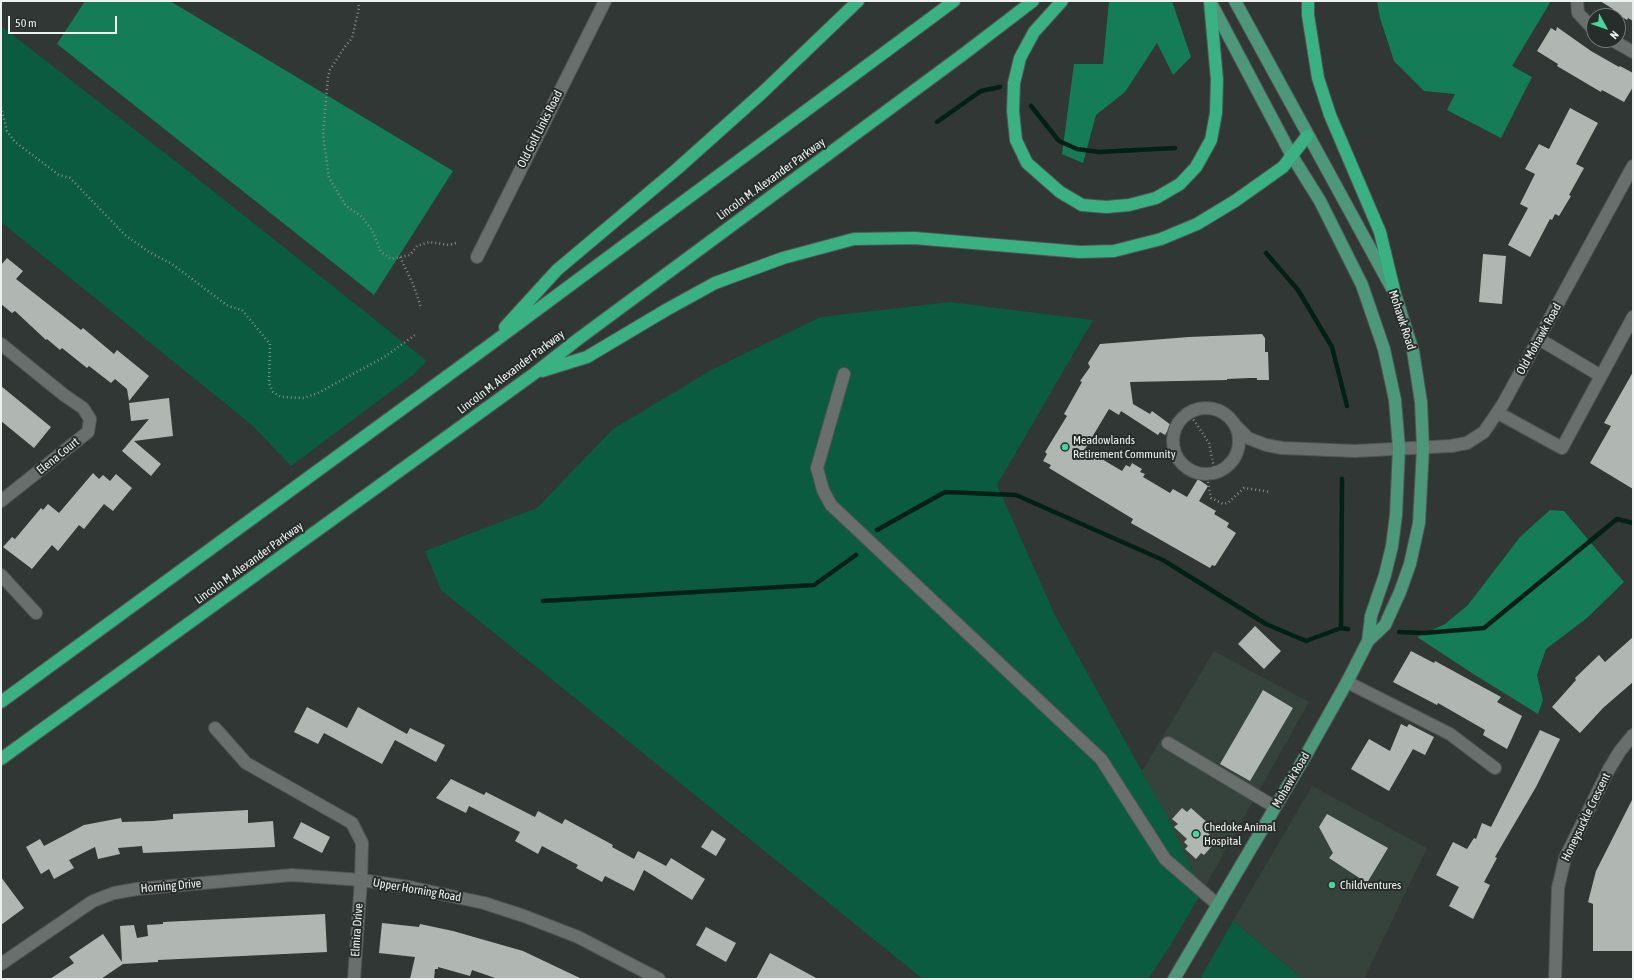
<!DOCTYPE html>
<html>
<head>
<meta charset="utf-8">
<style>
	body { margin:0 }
	#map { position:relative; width:1634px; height:980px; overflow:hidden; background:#313734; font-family:"Asap Condensed",sans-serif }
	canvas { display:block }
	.frame { position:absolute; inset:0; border:2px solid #edf1ef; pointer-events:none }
	.north { position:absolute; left:1586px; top:8px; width:40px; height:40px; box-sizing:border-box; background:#272d2a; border:1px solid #767b79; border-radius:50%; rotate:130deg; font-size:11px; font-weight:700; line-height:16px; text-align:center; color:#edf1ef }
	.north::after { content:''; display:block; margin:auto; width:14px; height:18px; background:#48d49d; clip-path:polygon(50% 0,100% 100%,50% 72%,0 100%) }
	.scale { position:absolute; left:8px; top:16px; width:109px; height:18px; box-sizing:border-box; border:2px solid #edf1ef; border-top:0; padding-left:5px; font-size:12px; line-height:14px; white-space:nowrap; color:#edf1ef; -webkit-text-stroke:3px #272d2a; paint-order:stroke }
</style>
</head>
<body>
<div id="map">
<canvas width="1634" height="980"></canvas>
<div class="frame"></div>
<div class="north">N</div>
<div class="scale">50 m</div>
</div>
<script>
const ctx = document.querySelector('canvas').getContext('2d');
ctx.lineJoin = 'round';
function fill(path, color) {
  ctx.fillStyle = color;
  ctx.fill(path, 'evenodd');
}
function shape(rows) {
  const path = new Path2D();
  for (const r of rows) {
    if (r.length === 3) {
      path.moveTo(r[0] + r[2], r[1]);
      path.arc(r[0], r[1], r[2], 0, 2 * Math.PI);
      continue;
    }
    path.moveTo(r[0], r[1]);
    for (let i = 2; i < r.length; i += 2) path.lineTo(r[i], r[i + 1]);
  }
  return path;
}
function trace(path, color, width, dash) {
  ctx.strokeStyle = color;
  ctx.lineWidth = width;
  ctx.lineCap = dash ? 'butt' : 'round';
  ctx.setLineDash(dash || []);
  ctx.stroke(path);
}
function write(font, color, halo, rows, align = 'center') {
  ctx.font = font + ' "Asap Condensed",sans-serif';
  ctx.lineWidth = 4;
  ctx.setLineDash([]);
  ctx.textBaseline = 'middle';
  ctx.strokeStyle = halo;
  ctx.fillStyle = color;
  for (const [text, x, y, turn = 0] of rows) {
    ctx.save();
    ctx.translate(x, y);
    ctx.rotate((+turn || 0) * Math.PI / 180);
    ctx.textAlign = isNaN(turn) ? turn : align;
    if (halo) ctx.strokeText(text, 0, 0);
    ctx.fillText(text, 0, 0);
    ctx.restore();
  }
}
fill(shape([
	[1214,651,1309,702,1202,892,1142,771],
	[1312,786,1427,848,1364,979,1303,979,1233,921]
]), '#36423c');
fill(shape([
	[1,26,179,164,427,361,413,375,291,466,253,426,1,222],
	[950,302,1093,320,997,485,1055,615,1169,820,1202,892,1170,946,1148,979,923,979,441,590,425,551,537,508,613,429,713,369,821,317],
	[1233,921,1303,979,1200,979]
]), '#0a5b3f');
fill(shape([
	[85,1,170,1,453,171,374,295,57,44],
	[1109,1,1172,1,1191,57,1173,75,1157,43,1125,92,1096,115,1083,163,1062,154,1074,64,1103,64],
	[1377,1,1551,1,1512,66,1532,77,1501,138,1447,110,1455,94,1424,91,1394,61,1380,18],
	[1550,510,1564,511,1624,582,1587,618,1546,649,1537,675,1543,700,1538,714,1475,675,1417,637,1445,624,1468,605,1520,537]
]), '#147c57');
trace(shape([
	[1031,106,1059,141,1077,149,1099,152,1175,148],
	[937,122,981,91,1000,87],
	[1266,253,1298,290,1332,347,1347,406],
	[877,530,945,492,1016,495,1163,560,1266,624,1306,641,1341,628,1348,629],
	[543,601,814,585,856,555],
	[1341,628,1342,479],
	[1399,632,1424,633,1484,628,1617,519,1633,523]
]), '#032014', 4.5);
fill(shape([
	[1600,1,1633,1,1633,21,1628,18,1627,20,1612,11,1613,9],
	[1557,27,1591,51,1619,67,1620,66,1633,73,1633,87,1624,102,1602,90,1601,92,1557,66,1558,64,1537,51,1551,28,1556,31],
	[1570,108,1598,123,1576,164,1584,168,1569,195,1571,196,1559,216,1555,214,1552,220,1550,219,1530,257,1508,245,1528,208,1520,204,1535,174,1525,169,1539,144,1549,149],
	[1483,254,1506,256,1502,304,1479,302],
	[7,258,23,271,16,279,81,330,83,328,114,354,117,350,149,376,129,401,127,389,115,379,111,383,89,366,87,368,62,348,60,350,47,339,46,340,15,311,12,313,1,304,1,265],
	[1262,334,1265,338,1265,352,1268,352,1269,380,1257,380,1257,378,1250,378,1227,379,1227,380,1130,382,1133,404,1150,414,1152,411,1171,425,1165,435,1160,432,1158,435,1121,411,1119,415,1109,409,1085,449,1122,471,1126,465,1130,467,1132,463,1142,469,1140,472,1145,474,1143,477,1170,493,1173,489,1187,497,1198,479,1208,486,1199,501,1216,511,1214,514,1229,523,1227,527,1236,533,1215,566,1212,565,1210,568,1131,523,1133,519,1049,468,1051,465,1043,461,1047,454,1045,452,1067,416,1064,414,1082,382,1080,381,1090,367,1088,363,1100,344,1189,337],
	[1633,372,1633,489,1590,463,1611,426,1604,423],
	[1,386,51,427,34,448,1,421],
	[169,398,173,436,134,441,161,464,151,476,122,451,149,419,131,421,129,403],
	[93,473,99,479,103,475,110,481,116,474,132,488,113,511,104,504,84,529,79,525,58,551,52,545,32,569,3,547,12,537,15,539,41,508,43,510,48,504,59,513],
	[1255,626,1281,651,1264,669,1238,644],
	[1633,637,1633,682,1603,708,1580,733,1552,707,1576,680,1575,678,1599,655,1605,662],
	[1411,651,1434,663,1435,661,1501,697,1497,702,1522,716,1507,749,1483,735,1485,730,1438,703,1437,705,1393,682],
	[1263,690,1293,708,1250,781,1220,764],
	[307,707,347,728,358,707,407,734,410,728,445,745,436,762,395,740,382,764,324,733,318,744,294,732],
	[1401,724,1407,727,1409,724,1434,737,1425,755,1413,749,1389,791,1351,769,1369,739,1390,751],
	[1540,730,1560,739,1536,787,1495,857,1497,858,1484,882,1490,885,1473,919,1449,906,1459,887,1436,875,1453,842,1467,849,1474,838,1476,839,1482,823,1491,827],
	[451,779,484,795,486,792,535,817,538,811,562,824,565,819,613,845,612,847,634,859,638,851,666,866,671,858,705,879,692,900,644,870,634,891,605,876,602,882,576,868,578,865,542,846,538,854,515,841,520,832,469,806,466,813,436,798],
	[1633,798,1632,951,1593,951,1593,904,1588,902,1596,871],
	[1182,808,1187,812,1191,808,1209,824,1205,830,1214,839,1211,843,1213,845,1204,855,1201,853,1196,859,1185,849,1188,846,1184,842,1187,839,1174,827,1178,824,1172,819],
	[248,810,248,823,273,821,275,847,143,853,142,846,118,848,120,854,98,859,95,847,69,860,74,868,54,879,49,869,41,874,26,847,40,839,44,846,84,825,121,818,122,822,153,821,173,819,173,814],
	[1327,814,1388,848,1367,883,1329,858,1333,853,1319,827],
	[301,822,330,837,322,853,293,838],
	[712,830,726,839,716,856,701,847],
	[1,877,24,908,1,925],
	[325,914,327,952,158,960,158,962,123,964,101,979,50,979,74,963,69,957,103,934,122,962,120,926,134,925,137,938,148,936,147,925,163,924,163,922],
	[382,923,419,927,420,924,453,931,523,951,582,979,498,979,472,970,470,976,438,967,438,969,435,969,434,979,410,979,415,957,379,953],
	[706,927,736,943,726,962,696,945],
	[770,953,818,979,756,979]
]), '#b0b7b3');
const minor = shape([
	[1577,1,1578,13,1594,30],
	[1612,40,1633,52],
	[477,257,605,1],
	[1539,339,1601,376],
	[1,344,64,395,83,408,90,419,88,432,1,501],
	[844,374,817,468,823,490,831,505,1101,759,1165,859,1218,905],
	[1206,441,33],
	[1498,413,1562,448,1633,317],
	[1236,426,1248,438,1266,445,1282,448,1355,451,1451,446,1467,443,1484,432,1503,404,1633,166],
	[1,575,36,613],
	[1347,682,1450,734,1495,768],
	[215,728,246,763,352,823,362,843,361,880,354,979],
	[1168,743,1275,807],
	[1,964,93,901,114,893,137,889,292,875,361,880,409,887,484,903,524,916,578,937,659,979],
	[1555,979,1558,888,1565,858,1609,769,1620,751,1633,735]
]);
const major = shape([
	[1235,1,1395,294,1413,351,1421,402,1423,448,1419,523,1410,564,1400,592,1385,625,1368,641],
	[1174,979,1306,755,1347,682,1368,641,1371,616,1385,575,1392,546,1396,515,1399,448,1395,400,1384,349,1362,285,1320,201,1292,156,1210,1]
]);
const highway = shape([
	[1062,1,1034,32,1020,58,1014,83,1013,111,1016,140,1027,163,1060,192,1082,205,1106,207,1129,205,1156,198,1180,184,1196,167,1211,140,1216,113,1217,80,1210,2],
	[1308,1,1308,15,1318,78,1330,115,1380,232,1395,294],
	[505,327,557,270,677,169,763,92,858,1],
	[542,371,587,357,666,310,715,283,783,258,854,239,914,238,1080,252,1114,251,1161,239,1197,224,1235,201,1283,167,1307,136],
	[1,702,487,347,954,1],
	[1,759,535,373,577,340,965,53,1033,1]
]);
trace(minor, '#505553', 14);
trace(major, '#505553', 14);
trace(highway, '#505553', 14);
trace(shape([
	[358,1,359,8,352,38,344,48,330,70,328,77,323,134,329,178,346,206,361,216,372,230,381,252,391,259,410,255,417,246,429,242,449,245,456,243],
	[1,107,7,131,15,142,59,175,70,178,125,235,149,252,172,264,228,306,242,310,270,344,269,383,273,392,281,397,304,398,318,393,386,356,415,335],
	[400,257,413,284,421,307],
	[1189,413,1209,443,1215,473],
	[1208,482,1211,498,1223,504,1228,503,1244,488,1271,492]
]), '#888d8a', 2.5, [1, 3]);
trace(minor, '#696f6c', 12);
trace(major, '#4d977a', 12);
trace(highway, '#3ab183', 12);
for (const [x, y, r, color] of [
	[1065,447,4,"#48d49d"],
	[1196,834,4,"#48d49d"],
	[1332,885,4,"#48d49d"]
]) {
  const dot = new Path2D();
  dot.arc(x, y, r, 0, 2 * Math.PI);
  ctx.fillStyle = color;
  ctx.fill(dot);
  trace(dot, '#272d2a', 1.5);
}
write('12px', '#edf1ef', '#272d2a', [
	["Old Golf Links Road",540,129,-63],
	["Lincoln M. Alexander Parkway",771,179,-36],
	["Mohawk Road",1402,320,72],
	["Old Mohawk Road",1539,339,-61],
	["Lincoln M. Alexander Parkway",511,372,-37],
	["Elena Court",58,456,-39],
	["Lincoln M. Alexander Parkway",249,563,-36],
	["Mohawk Road",1291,780,-60],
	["Honeysuckle Crescent",1586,817,-64],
	["Horning Drive",171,886,-5],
	["Upper Horning Road",417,890,10],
	["Elmira Drive",357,930,-86]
]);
write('12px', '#edf1ef', '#272d2a', [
	["Meadowlands",1073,440],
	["Retirement Community",1073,454],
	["Chedoke Animal",1204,827],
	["Hospital",1204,841],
	["Childventures",1340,885]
], 'left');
</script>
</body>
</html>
